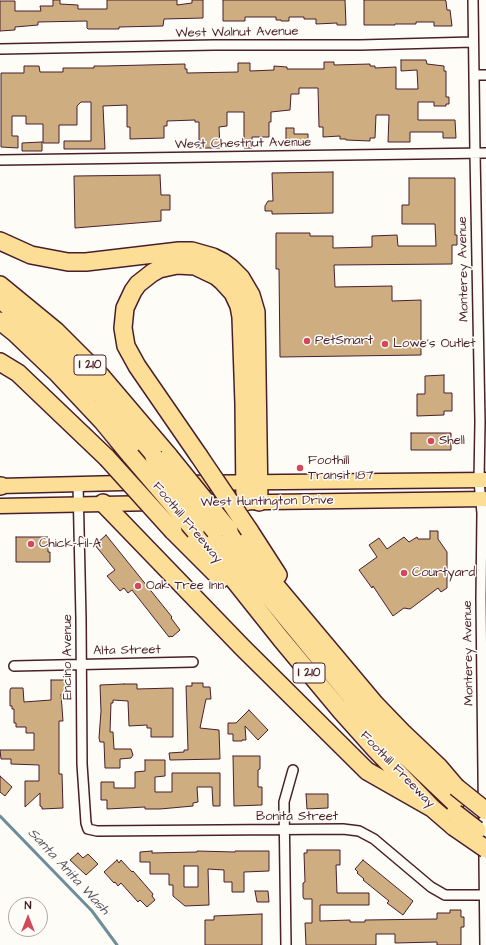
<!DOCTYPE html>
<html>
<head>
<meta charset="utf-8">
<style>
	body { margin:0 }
	#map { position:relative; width:486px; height:945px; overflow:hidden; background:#fdfcf7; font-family:"Architects Daughter",sans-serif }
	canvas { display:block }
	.north { position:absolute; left:8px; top:897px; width:40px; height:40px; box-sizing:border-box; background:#fdfcf7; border:1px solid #b5a4a5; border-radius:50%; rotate:0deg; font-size:11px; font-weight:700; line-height:16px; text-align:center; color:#4a1f2b }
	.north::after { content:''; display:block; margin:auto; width:14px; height:18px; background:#d1495b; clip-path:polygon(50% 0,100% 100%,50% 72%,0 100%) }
</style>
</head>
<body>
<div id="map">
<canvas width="486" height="945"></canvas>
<div class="north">N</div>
</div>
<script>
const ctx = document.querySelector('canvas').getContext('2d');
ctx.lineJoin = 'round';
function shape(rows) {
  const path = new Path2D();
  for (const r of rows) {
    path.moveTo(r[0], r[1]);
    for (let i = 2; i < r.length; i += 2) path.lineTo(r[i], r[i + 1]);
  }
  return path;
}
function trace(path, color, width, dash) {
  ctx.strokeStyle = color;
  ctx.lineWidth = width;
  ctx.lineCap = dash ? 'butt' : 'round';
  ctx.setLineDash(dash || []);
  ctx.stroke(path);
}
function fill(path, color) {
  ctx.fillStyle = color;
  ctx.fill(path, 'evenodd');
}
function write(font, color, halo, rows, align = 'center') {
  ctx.font = font + ' "Architects Daughter",sans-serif';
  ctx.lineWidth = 3;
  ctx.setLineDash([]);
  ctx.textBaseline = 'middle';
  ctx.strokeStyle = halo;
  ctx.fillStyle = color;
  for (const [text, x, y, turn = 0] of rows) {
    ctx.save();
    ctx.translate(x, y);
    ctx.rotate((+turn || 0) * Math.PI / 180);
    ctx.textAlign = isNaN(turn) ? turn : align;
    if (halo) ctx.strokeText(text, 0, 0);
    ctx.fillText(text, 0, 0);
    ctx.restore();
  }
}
trace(shape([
	[0,816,92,911,117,945]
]), '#6e8d98', 3);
const building = shape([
	[53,0,60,0,60,4,78,5,78,9,107,9,107,0,177,0,177,5,192,3,192,0,203,0,203,18,164,19,163,26,119,27,119,29,88,29,87,28,87,21,38,22,38,25,15,27,15,30,0,31,0,1,15,1,15,11,41,11,40,6,53,6,53,0],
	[223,0,345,0,346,25,337,25,337,23,316,24,316,19,304,19,304,17,289,17,289,21,281,21,281,20,276,20,276,17,245,17,245,21,223,21,223,0],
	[364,0,445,0,446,1,447,10,450,10,452,26,434,26,434,22,416,22,416,24,395,24,395,25,364,25,364,0],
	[401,60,426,60,427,64,444,66,444,71,446,71,446,97,449,97,449,104,446,104,446,106,434,106,434,102,418,102,418,120,455,120,456,138,443,138,443,132,410,132,410,142,388,142,389,115,376,115,375,138,370,138,370,141,346,140,346,139,340,139,340,136,323,137,323,127,319,127,318,88,299,88,299,94,291,94,290,110,271,112,271,122,269,122,269,137,252,137,252,148,244,148,244,112,227,112,227,126,219,127,220,148,199,148,199,122,195,122,195,120,167,121,167,126,164,126,164,138,130,139,130,127,127,127,127,105,103,106,105,149,64,149,64,141,91,141,91,102,81,102,77,106,77,125,59,125,59,143,43,143,43,124,26,124,26,116,12,116,12,136,18,136,18,148,1,147,1,73,24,73,24,66,39,66,40,72,63,72,63,68,94,68,94,66,105,66,185,64,185,69,187,69,187,73,238,72,238,63,250,63,250,71,274,70,274,66,287,67,287,69,324,69,324,62,334,62,334,65,370,64,370,66,375,66,375,68,396,67,396,89,418,89,417,70,401,71,401,60],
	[286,128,294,128,294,134,308,134,308,143,294,143,294,146,286,146,286,128],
	[42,142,42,151,22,151,22,143,42,142],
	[333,172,333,213,272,214,272,211,265,211,265,206,268,201,273,201,272,173,333,172],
	[160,175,161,195,170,195,170,210,161,210,161,221,75,228,74,176,160,175],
	[409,178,455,178,455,235,457,235,457,245,452,245,452,264,334,265,335,287,392,286,392,301,421,300,421,355,280,357,279,269,276,269,276,233,310,233,310,236,333,236,333,248,372,247,372,236,397,235,398,246,436,246,435,224,402,224,402,205,409,205,409,178],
	[444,375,444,393,452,393,452,411,444,411,444,415,417,416,417,394,425,394,425,376,444,375],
	[411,433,451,433,451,450,411,450,411,433],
	[430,531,438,531,438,539,447,552,447,588,441,592,438,588,410,609,404,608,393,616,373,586,372,588,359,570,377,557,369,545,379,538,387,549,404,537,409,542,417,537,418,539,430,539,430,531],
	[106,535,172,617,171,618,180,630,172,637,171,636,169,637,132,590,128,593,124,588,120,591,107,576,115,570,95,545,106,535],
	[16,537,48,537,48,552,50,552,50,562,16,562,16,537],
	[51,680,66,680,66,694,61,694,63,721,59,721,59,774,62,774,63,808,42,809,42,807,40,806,40,793,25,807,25,781,39,781,39,765,11,764,11,759,1,759,0,750,34,750,34,733,26,733,26,727,16,727,16,723,14,723,14,709,12,709,12,706,10,706,10,690,11,688,23,688,24,702,51,700,51,680],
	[192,683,203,683,203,687,210,687,211,699,206,699,200,728,219,730,220,759,170,760,169,753,184,752,184,750,188,750,186,686,192,686,192,683],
	[124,684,137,684,137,689,173,688,173,737,151,737,151,728,147,728,147,725,129,726,128,701,113,700,113,703,111,703,110,732,113,732,114,749,131,749,133,755,131,758,120,759,120,768,105,768,104,742,100,742,99,738,101,711,100,685,124,684],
	[249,710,268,730,258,740,245,726,246,740,242,740,242,741,233,741,233,734,228,734,228,723,236,723,249,710],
	[233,756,260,756,260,769,258,770,258,787,262,787,262,805,234,806,233,756],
	[145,760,165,760,165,776,155,777,155,792,172,792,172,773,220,773,220,806,213,806,212,787,197,787,198,802,193,803,193,806,160,809,145,809,145,807,107,809,107,800,101,800,101,782,114,782,114,788,135,788,135,772,145,771,145,760],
	[0,776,12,787,5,796,0,792,0,776],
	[306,794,328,794,328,808,307,809,306,794],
	[307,850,340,850,340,865,336,865,337,893,369,893,369,905,320,905,320,921,350,920,350,922,365,922,365,920,437,919,437,913,450,913,450,910,461,910,461,917,464,917,464,927,461,927,461,945,437,945,437,942,395,943,395,934,376,934,376,945,306,945,305,923,312,923,312,899,304,899,303,897,303,883,305,882,304,853,307,853,307,850],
	[152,851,152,853,197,852,197,851,235,852,235,851,269,851,269,871,244,872,244,892,232,892,232,882,224,882,224,870,208,869,209,905,185,906,173,896,173,885,169,885,169,874,150,874,150,862,140,862,140,852,152,851],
	[184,866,198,866,198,887,184,887,184,866],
	[78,853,83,858,88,854,98,864,86,875,70,860,78,853],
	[117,860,119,863,121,860,132,872,133,871,153,894,152,896,155,900,147,907,140,900,138,902,121,883,118,886,115,882,114,883,104,872,117,860],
	[363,860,413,901,403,915,387,903,389,901,363,880,364,879,357,873,358,872,355,869,363,860],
	[255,891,268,891,269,902,257,902,255,891],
	[262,914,262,945,205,945,205,920,214,920,214,916,262,914]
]);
fill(building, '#cead81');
trace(building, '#4a1f2b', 1);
const minor = shape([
	[473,0,475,153,480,422,479,481,482,513,481,599,485,945],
	[0,49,214,45,360,45,473,42],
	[474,75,486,75],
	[0,160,486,153],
	[78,484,81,619,82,764,86,823,88,829,97,831,343,829,359,831,374,839,431,887,445,895,485,895],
	[14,666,193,662],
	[286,945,284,802,293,770]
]);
const primary = shape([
	[182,483,486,480],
	[0,486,162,482],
	[198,503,486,499],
	[0,506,156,503]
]);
const motorway = shape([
	[0,241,31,255,68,262,86,262,179,251,192,251,213,257,223,262,231,268,241,278,251,295,256,312,259,502],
	[0,285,56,331,101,376,169,456],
	[0,299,62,355,101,395,154,457],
	[0,321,15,333,56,372,103,422,131,456],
	[0,362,18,373,107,458],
	[199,456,137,366,126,346,123,328,125,308,133,291,138,284,152,273,159,269,177,265,195,266,216,276,222,281,233,293,239,306,241,317,244,404,245,502],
	[0,486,1,486],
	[103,503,242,647,367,771,432,808],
	[229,530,375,704,402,732,439,767,456,787],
	[249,530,278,575],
	[173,531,221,579],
	[195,531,281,639,341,711,375,749,432,808,454,827],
	[215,531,364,712,393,744,455,803]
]);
trace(minor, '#4a1f2b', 12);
trace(primary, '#4a1f2b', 17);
trace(motorway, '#4a1f2b', 20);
trace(minor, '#fdfcf7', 9);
trace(primary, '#fcde96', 14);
trace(motorway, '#fcde96', 17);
const motorwayBridge = shape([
	[131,456,195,531],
	[169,456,229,530],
	[199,456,249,530],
	[154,457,215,531],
	[107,458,173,531],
	[456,787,486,811],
	[455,813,477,830],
	[454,827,486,849]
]);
trace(motorwayBridge, '#4a1f2b', 20, []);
trace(motorwayBridge, '#fcde96', 17);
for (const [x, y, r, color] of [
	[307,341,4,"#d1495b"],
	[385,344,4,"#d1495b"],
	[431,441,4,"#d1495b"],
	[300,468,4,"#d1495b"],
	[31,544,4,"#d1495b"],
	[404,573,4,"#d1495b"],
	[138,586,4,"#d1495b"]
]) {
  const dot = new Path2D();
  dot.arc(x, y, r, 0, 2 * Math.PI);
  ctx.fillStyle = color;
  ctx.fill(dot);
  trace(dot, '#fdfcf7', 1.5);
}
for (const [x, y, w] of [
	[90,365,32],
	[309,673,32]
]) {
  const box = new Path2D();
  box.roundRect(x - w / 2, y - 10, w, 20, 3);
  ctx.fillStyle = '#fdfcf7';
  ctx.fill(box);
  trace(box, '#4a1f2b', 1);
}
write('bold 12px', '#4a1f2b', null, [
	["I 210",90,365],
	["I 210",309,673]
]);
write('13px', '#4a1f2b', '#fdfcf7', [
	["West Walnut Avenue",237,33,-1],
	["West Chestnut Avenue",243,144,-1],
	["Monterey Avenue",464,269,-91],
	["West Huntington Drive",267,502,-1],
	["Foothill Freeway",187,523,50],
	["Alta Street",127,651,-1],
	["Monterey Avenue",469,653,-91],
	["Encino Avenue",68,657,-90],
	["Foothill Freeway",397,770,46],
	["Bonita Street",297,817]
]);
write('13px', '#4a1f2b', '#fdfcf7', [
	["PetSmart",315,341],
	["Lowe's Outlet",393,344],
	["Shell",439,441],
	["Foothill",308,461],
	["Transit 187",308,476],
	["Chick-fil-A",39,544],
	["Courtyard",412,573],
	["Oak Tree Inn",146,586]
], 'left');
write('italic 14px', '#5c5661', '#fdfcf7', [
	["Santa Anita Wash",68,872,47]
]);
</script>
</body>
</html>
